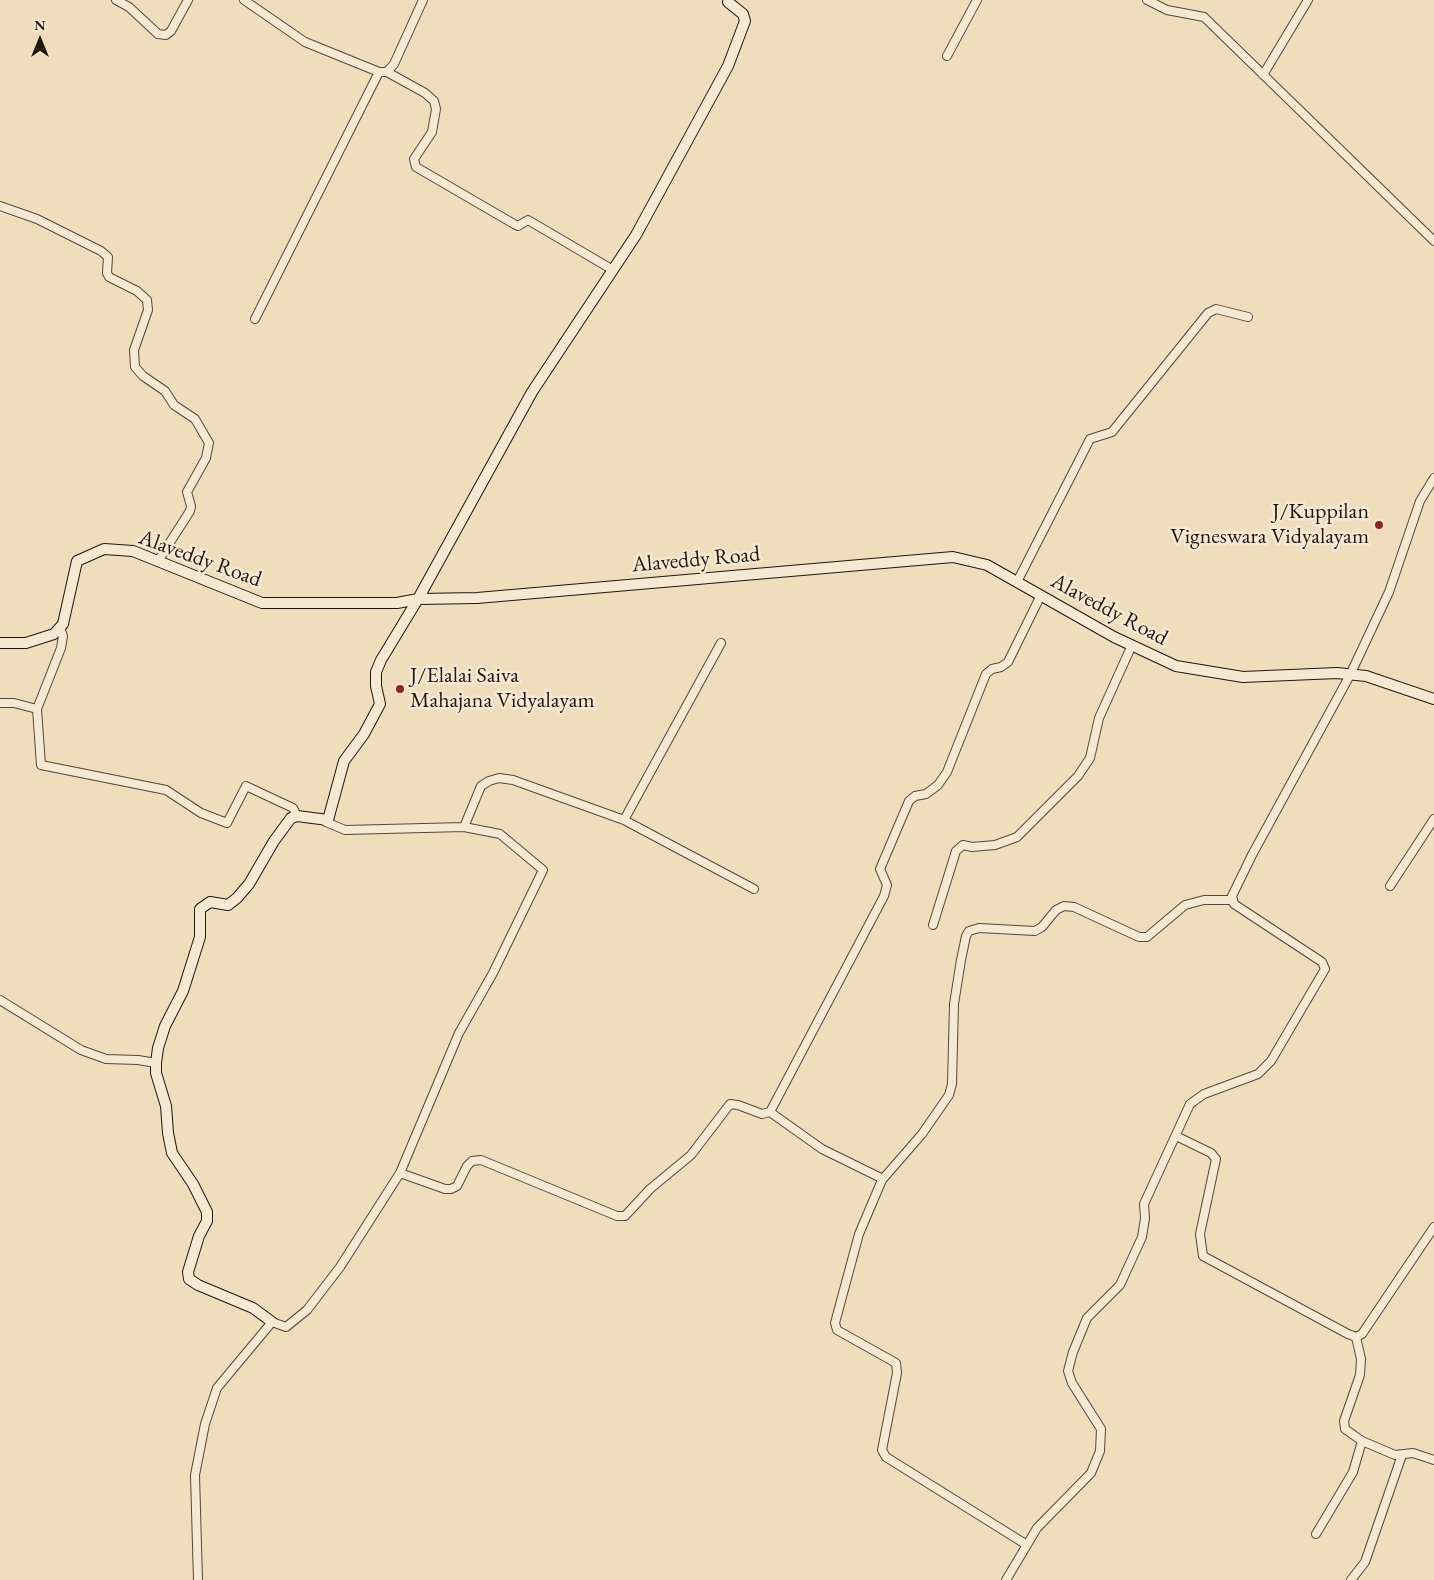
<!DOCTYPE html>
<html>
<head>
<meta charset="utf-8">
<style>
	body { margin:0 }
	#map { position:relative; width:1434px; height:1580px; overflow:hidden; background:#f0ddbc; font-family:"EB Garamond",serif }
	canvas { display:block }
	.north { position:absolute; left:15px; top:15px; width:50px; height:50px; -webkit-text-stroke:4px #f5e9d3; paint-order:stroke; rotate:0deg; font-size:14px; font-weight:700; line-height:20px; text-align:center; color:#21150f }
	.north::after { content:''; display:block; margin:auto; width:18px; height:22px; background:#21150f; clip-path:polygon(50% 0,100% 100%,50% 72%,0 100%) }
</style>
</head>
<body>
<div id="map">
<canvas width="1434" height="1580"></canvas>
<div class="north">N</div>
</div>
<script>
const ctx = document.querySelector('canvas').getContext('2d');
ctx.lineJoin = 'round';
function shape(rows) {
  const path = new Path2D();
  for (const r of rows) {
    path.moveTo(r[0], r[1]);
    for (let i = 2; i < r.length; i += 2) path.lineTo(r[i], r[i + 1]);
  }
  return path;
}
function trace(path, color, width, dash) {
  ctx.strokeStyle = color;
  ctx.lineWidth = width;
  ctx.lineCap = dash ? 'butt' : 'round';
  ctx.setLineDash(dash || []);
  ctx.stroke(path);
}
function write(font, color, halo, rows, align = 'center') {
  ctx.font = font + ' "EB Garamond",serif';
  ctx.lineWidth = 5;
  ctx.setLineDash([]);
  ctx.textBaseline = 'middle';
  ctx.strokeStyle = halo;
  ctx.fillStyle = color;
  for (const [text, x, y, turn = 0] of rows) {
    ctx.save();
    ctx.translate(x, y);
    ctx.rotate((+turn || 0) * Math.PI / 180);
    ctx.textAlign = isNaN(turn) ? turn : align;
    if (halo) ctx.strokeText(text, 0, 0);
    ctx.fillText(text, 0, 0);
    ctx.restore();
  }
}
const street = shape([
	[116,0,129,7,158,34,166,35,171,31,188,0],
	[244,0,305,42,379,72,387,72,394,64,423,0],
	[1147,0,1167,10,1204,17,1434,241],
	[947,56,977,0],
	[387,72,425,93,434,101,436,109,432,132,414,159,416,167,514,224,518,226,528,220,613,270],
	[1263,75,1308,0],
	[0,206,37,219,101,251,108,257,107,273,109,277,137,291,147,300,148,310,134,350,135,367,143,376,165,391,174,405,195,419,209,443,206,458,187,492,191,506,190,511,158,561],
	[255,319,379,72],
	[1017,582,1090,439,1112,432,1208,313,1216,309,1248,317],
	[60,628,63,636,61,648,37,709,41,765,166,790,201,813,227,823,246,786,293,808,297,816],
	[0,703,14,703,37,709],
	[624,820,721,643],
	[464,827,481,786,489,781,499,778,513,780,624,820,754,889],
	[1390,886,1434,819],
	[933,925,956,851,963,845,972,847,995,845,1017,837,1078,776,1090,758,1099,718,1132,645],
	[0,1000,81,1050,106,1059,138,1060,156,1063],
	[770,1112,822,1149,879,1177,882,1180,859,1234,835,1323,837,1330,896,1363,897,1373,882,1450,886,1457,1027,1545],
	[1176,1136,1211,1153,1216,1159,1200,1234,1203,1256,1348,1334,1356,1337,1362,1334,1434,1227],
	[400,1173,445,1189,451,1189,457,1186,467,1166,472,1161,481,1160,617,1216,625,1216,650,1189,691,1155,730,1104,738,1105,762,1114,770,1112,884,896,887,885,880,869,909,801,915,796,926,794,938,785,947,772,986,674,992,669,1001,667,1008,662,1041,595],
	[882,1180,922,1134,949,1095,952,1084,954,1004,961,960,966,936,969,931,979,928,1035,931,1042,927,1056,910,1064,906,1074,907,1139,937,1147,937,1185,905,1204,900,1233,900],
	[1356,1337,1361,1359,1360,1375,1344,1421,1345,1429,1362,1441,1395,1455,1413,1453,1434,1460],
	[1316,1534,1353,1472,1362,1441],
	[198,1580,195,1475,205,1424,217,1388,272,1322,286,1327,307,1310,340,1267,400,1173,459,1033,493,973,543,870,500,834,464,827,345,830,326,822],
	[1006,1580,1037,1528,1091,1473,1100,1451,1101,1429,1072,1383,1068,1371,1073,1352,1087,1318,1120,1285,1142,1237,1145,1218,1144,1204,1190,1104,1204,1094,1258,1074,1271,1061,1325,969,1322,962,1234,904,1232,896,1252,855,1350,675,1389,592,1420,501,1434,478],
	[1351,1580,1365,1562,1402,1455]
]);
const secondary = shape([
	[0,643,26,643,54,634,63,624,77,561,104,549,133,551,262,603,397,603,418,599,477,598,953,557,987,565,1114,637,1176,666,1243,677,1337,673,1366,676,1434,699],
	[272,1322,253,1308,198,1285,189,1279,188,1272,199,1236,207,1221,207,1212,193,1184,172,1153,168,1133,166,1106,156,1073,156,1063,158,1048,165,1026,183,991,200,937,200,909,210,902,228,905,237,898,249,884,274,841,291,818,297,816,328,820,344,761,364,734,380,704,376,686,376,672,381,660,418,599,532,392,636,235,728,66,745,21,743,14,728,2]
]);
trace(street, '#55473a', 10);
trace(secondary, '#21150f', 12);
trace(street, '#f5e9d3', 8);
trace(secondary, '#f5e9d3', 10);
for (const [x, y, r, color] of [
	[1379,525,5,"#8f2418"],
	[400,689,5,"#8f2418"]
]) {
  const dot = new Path2D();
  dot.arc(x, y, r, 0, 2 * Math.PI);
  ctx.fillStyle = color;
  ctx.fill(dot);
  trace(dot, '#f5e9d3', 2);
}
write('22px', '#21150f', '#f5e9d3', [
	["J/Kuppilan",1369,512],
	["Vigneswara Vidyalayam",1369,537],
	["J/Elalai Saiva",410,676,"left"],
	["Mahajana Vidyalayam",410,701,"left"]
], 'right');
write('22px', '#21150f', '#f5e9d3', [
	["Alaveddy Road",200,559,20],
	["Alaveddy Road",696,560,-5],
	["Alaveddy Road",1109,610,28]
]);
</script>
</body>
</html>
